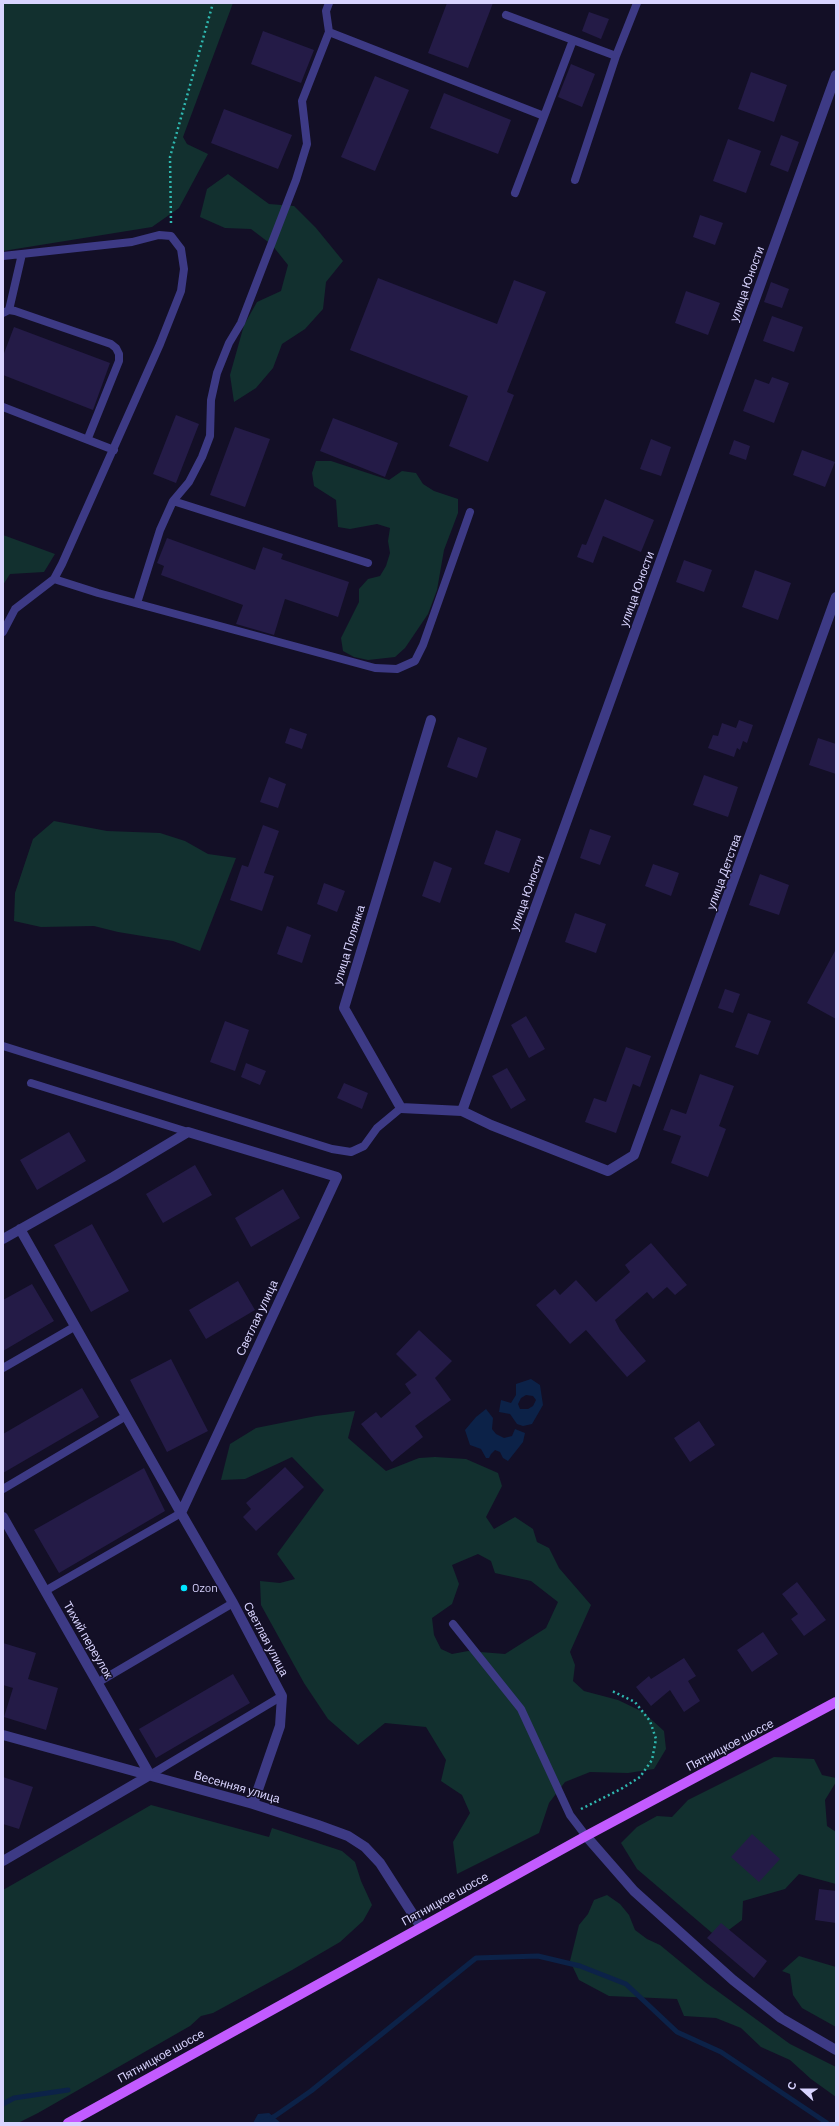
<!DOCTYPE html>
<html>
<head>
<meta charset="utf-8">
<style>
	body { margin:0 }
	#map { position:relative; width:839px; height:2126px; overflow:hidden; background:#130f26; font-family:Barlow,sans-serif }
	canvas { display:block }
	.frame { position:absolute; inset:0; border:4px solid #d9d4ff; pointer-events:none }
	.north { position:absolute; left:783px; top:2070px; width:40px; height:40px; -webkit-text-stroke:3px #130f26; paint-order:stroke; rotate:291deg; font-size:11px; font-weight:700; line-height:16px; text-align:center; color:#d9d4ff }
	.north::after { content:''; display:block; margin:auto; width:14px; height:18px; background:#d9d4ff; clip-path:polygon(50% 0,100% 100%,50% 72%,0 100%) }
</style>
</head>
<body>
<div id="map">
<canvas width="839" height="2126"></canvas>
<div class="frame"></div>
<div class="north">С</div>
</div>
<script>
const ctx = document.querySelector('canvas').getContext('2d');
ctx.lineJoin = 'round';
function fill(path, color) {
  ctx.fillStyle = color;
  ctx.fill(path, 'evenodd');
}
function shape(rows) {
  const path = new Path2D();
  for (const r of rows) {
    path.moveTo(r[0], r[1]);
    for (let i = 2; i < r.length; i += 2) path.lineTo(r[i], r[i + 1]);
  }
  return path;
}
function trace(path, color, width, dash) {
  ctx.strokeStyle = color;
  ctx.lineWidth = width;
  ctx.lineCap = dash ? 'butt' : 'round';
  ctx.setLineDash(dash || []);
  ctx.stroke(path);
}
function write(font, color, halo, rows, align = 'center') {
  ctx.font = font + ' Barlow,sans-serif';
  ctx.lineWidth = 3;
  ctx.setLineDash([]);
  ctx.textBaseline = 'middle';
  ctx.strokeStyle = halo;
  ctx.fillStyle = color;
  for (const [text, x, y, turn = 0] of rows) {
    ctx.save();
    ctx.translate(x, y);
    ctx.rotate((+turn || 0) * Math.PI / 180);
    ctx.textAlign = isNaN(turn) ? turn : align;
    if (halo) ctx.strokeText(text, 0, 0);
    ctx.fillText(text, 0, 0);
    ctx.restore();
  }
}
fill(shape([
	[3,3,233,3,183,137,187,144,208,154,179,208,152,227,3,251],
	[228,174,269,204,294,206,316,228,343,261,326,282,323,309,305,329,282,344,273,368,256,388,234,402,230,375,244,325,257,302,281,291,288,265,272,245,251,229,225,228,200,217,207,189],
	[316,461,331,461,389,480,402,471,416,473,423,484,434,491,458,499,458,513,444,550,437,590,428,614,405,648,395,657,368,660,354,657,343,651,341,638,359,602,359,589,368,579,380,576,386,566,390,553,388,541,390,528,377,524,350,529,338,527,336,500,314,486,312,473],
	[3,535,55,554,44,572,10,574,3,585],
	[54,821,107,831,160,833,185,841,208,854,236,858,200,951,173,941,118,932,94,926,41,927,14,921,15,893,33,839],
	[355,1411,348,1438,386,1471,419,1458,435,1457,466,1459,498,1473,502,1486,486,1517,494,1529,515,1517,533,1529,537,1542,549,1548,559,1568,591,1605,570,1652,575,1665,573,1681,584,1691,618,1700,643,1712,664,1731,666,1749,654,1769,628,1773,590,1772,565,1782,549,1803,539,1833,457,1874,453,1842,470,1813,462,1795,441,1781,446,1760,426,1727,385,1723,358,1745,328,1719,304,1683,261,1605,260,1581,280,1583,295,1579,277,1554,324,1490,292,1457,245,1479,221,1480,230,1444,256,1428,316,1416],
	[478,1554,491,1561,495,1573,531,1581,558,1602,546,1628,505,1654,468,1651,452,1654,441,1649,434,1635,432,1618,452,1604,459,1584,452,1565],
	[774,1757,814,1759,822,1775,836,1778,836,1782,825,1800,827,1826,836,1832,836,1884,799,1874,785,1889,743,1901,742,1920,718,1938,637,1869,621,1843,637,1827,657,1816,672,1817,688,1800],
	[151,1805,269,1837,272,1828,342,1851,355,1862,361,1881,372,1905,363,1921,340,1942,292,1970,213,2013,201,2016,190,2026,38,2113,18,2123,3,2123,3,1890],
	[607,1895,620,1904,629,1915,635,1930,647,1939,660,1945,705,1982,790,2044,836,2067,836,2097,811,2079,790,2060,761,2047,741,2028,716,2018,684,2016,677,1999,609,1996,579,1980,570,1961,579,1925,588,1914,594,1900],
	[799,1956,836,1967,836,2027,802,2008,793,1995,790,1974,782,1971]
]), '#12302f');
fill(shape([
	[531,1379,540,1385,543,1405,532,1424,523,1426,517,1424,510,1414,499,1412,501,1400,511,1403,516,1395,516,1384],
	[526,1395,533,1396,536,1400,533,1406,528,1409,520,1409,518,1404,521,1398],
	[486,1409,493,1418,492,1429,496,1434,504,1438,512,1436,515,1429,525,1433,523,1442,508,1461,503,1458,500,1452,495,1450,491,1454,489,1458,486,1458,481,1449,470,1445,465,1430,476,1417],
	[269,2113,281,2123,253,2123,258,2114]
]), '#0c2248');
trace(shape([
	[3,2104,14,2098,68,2090],
	[261,2123,275,2116,311,2091,476,1958,538,1956,580,1966,626,1984,677,2032,721,2052,827,2123]
]), '#0c2248', 5);
fill(shape([
	[447,3,493,3,468,68,428,53],
	[589,12,609,19,601,39,582,31],
	[263,31,314,50,301,83,251,64],
	[571,64,595,74,582,107,558,97],
	[751,72,787,85,774,122,738,109],
	[375,76,409,90,375,171,341,157],
	[444,93,511,120,498,154,430,128],
	[224,109,292,135,278,169,211,143],
	[781,135,799,142,788,172,770,165],
	[728,139,761,151,746,193,713,181],
	[700,215,723,223,715,245,693,237],
	[378,278,497,324,514,280,546,292,507,392,514,395,488,462,449,446,468,396,350,350],
	[771,282,789,289,782,308,764,302],
	[686,291,720,303,708,335,675,323],
	[772,316,803,327,794,352,763,341],
	[14,327,110,363,93,410,3,375,3,356],
	[772,377,789,383,774,423,743,411,755,379,769,384],
	[176,415,199,424,176,483,153,474],
	[333,418,398,443,385,477,320,451],
	[235,427,270,439,245,507,210,495],
	[651,439,671,447,661,476,640,469],
	[734,440,750,446,746,460,729,454],
	[802,450,835,462,825,487,793,475],
	[605,499,654,520,641,552,603,536,593,563,577,557,582,544,586,545],
	[167,538,255,570,263,547,283,554,281,559,349,582,338,617,285,599,274,635,236,624,243,605,161,575,164,566,157,563],
	[684,560,712,570,704,592,676,582],
	[755,570,791,583,778,620,742,607],
	[739,720,753,725,747,743,743,741,740,750,737,748,734,757,708,748,713,735,718,736,722,723,736,728],
	[290,728,307,734,302,749,285,743],
	[458,737,487,748,477,778,447,767],
	[818,738,836,744,836,774,809,765],
	[704,775,738,787,728,817,693,805],
	[269,777,286,784,278,808,260,802],
	[263,825,279,831,264,873,274,876,262,911,230,900,242,865,248,867],
	[590,829,611,836,600,865,580,858],
	[496,830,521,839,509,873,484,864],
	[434,861,452,868,440,903,422,896],
	[653,864,679,873,671,896,645,886],
	[760,874,789,885,779,915,749,905],
	[324,883,345,891,337,912,317,904],
	[575,913,606,924,596,953,565,942],
	[287,926,311,935,302,963,277,954],
	[836,949,836,1019,807,1003],
	[725,989,740,994,733,1013,718,1008],
	[748,1013,771,1021,758,1055,735,1047],
	[526,1016,545,1049,529,1058,511,1025],
	[225,1021,249,1030,235,1071,210,1062],
	[626,1047,651,1056,640,1087,633,1084,616,1133,585,1122,594,1098,606,1102],
	[246,1063,266,1071,260,1085,241,1077],
	[507,1068,526,1100,511,1109,492,1076],
	[700,1074,734,1086,719,1126,726,1129,708,1177,671,1163,681,1136,663,1130,671,1109,686,1114],
	[344,1083,368,1093,362,1109,337,1098],
	[69,1132,86,1161,37,1190,20,1160],
	[195,1165,212,1195,163,1223,146,1194],
	[283,1189,300,1218,251,1247,235,1218],
	[92,1224,129,1291,91,1312,54,1245],
	[651,1243,687,1285,675,1295,667,1287,653,1299,647,1292,615,1320,620,1330,646,1361,627,1377,586,1330,570,1344,536,1305,555,1289,560,1295,576,1280,596,1302,630,1272,625,1265],
	[238,1281,255,1310,206,1339,189,1310],
	[32,1284,54,1321,3,1351,3,1300],
	[419,1330,452,1361,435,1378,451,1400,415,1426,423,1437,392,1462,361,1424,376,1412,381,1418,411,1393,405,1384,417,1375,396,1354],
	[171,1359,208,1431,167,1452,130,1380],
	[82,1388,99,1417,3,1473,3,1434],
	[699,1421,715,1445,690,1462,674,1438],
	[285,1467,304,1487,256,1531,243,1517,251,1509,246,1503],
	[144,1468,165,1511,59,1573,34,1530],
	[797,1582,826,1620,804,1636,791,1619,798,1614,782,1594],
	[763,1632,778,1654,752,1672,737,1650],
	[3,1643,36,1653,28,1679,58,1688,46,1730,4,1717,13,1688,3,1685],
	[684,1658,696,1676,688,1681,700,1701,684,1712,670,1690,651,1706,636,1687,649,1676,651,1679],
	[233,1674,250,1703,156,1758,139,1729],
	[3,1777,33,1787,19,1829,3,1824],
	[752,1834,780,1859,759,1882,731,1857],
	[819,1889,836,1891,836,1923,815,1920],
	[721,1923,767,1961,754,1978,707,1938]
]), '#241b47');
trace(shape([
	[171,223,170,157,213,3],
	[581,1809,621,1789,640,1777,652,1760,656,1739,650,1721,635,1702,612,1691]
]), '#2fb8b0', 2.5, [2, 3]);
trace(shape([
	[506,15,616,56],
	[329,32,544,116],
	[575,180,616,56,637,3],
	[515,193,573,40],
	[3,256,132,242,159,235,171,236,181,249,184,269,181,291,160,344,62,564,54,579,15,609,3,632],
	[9,310,22,254],
	[3,313,9,310,15,311,111,344,116,348,119,354,119,361,88,438],
	[3,407,114,450],
	[173,501,368,563],
	[54,579,98,593,375,668,397,669,415,661,423,645,470,512],
	[137,603,160,530,173,501,189,482,202,457,210,436,211,400,217,373,229,343,241,323,296,180,307,144,302,101,329,32,326,11,329,3],
	[3,1046,332,1149,351,1152,364,1146,377,1128,401,1108],
	[31,1083,188,1132],
	[3,1368,74,1327],
	[3,1489,126,1416],
	[45,1591,181,1513],
	[453,1624,521,1709,570,1815,586,1836],
	[97,1683,233,1603],
	[150,1775,282,1696]
]), '#3d3a85', 8);
trace(shape([
	[431,720,344,1008,401,1108,462,1111,491,1125,608,1171,634,1155,836,597],
	[462,1111,836,75],
	[20,1229,181,1513],
	[3,1239,113,1177,188,1132,337,1177,181,1513,233,1603,282,1696,280,1726,253,1804],
	[3,1517,150,1775,3,1861],
	[3,1735,253,1804,318,1825,348,1836,365,1847,380,1863,421,1927],
	[586,1836,634,1891,733,1980,781,2018,836,2050]
]), '#3d3a85', 10);
trace(shape([
	[68,2123,586,1836,836,1702]
]), '#c25bff', 10);
for (const [x, y, r, color] of [
	[184,1588,4,"#00e5ff"]
]) {
  const dot = new Path2D();
  dot.arc(x, y, r, 0, 2 * Math.PI);
  ctx.fillStyle = color;
  ctx.fill(dot);
  trace(dot, '#130f26', 1.5);
}
write('12px', '#d9d4ff', '#130f26', [
	["улица Юности",747,284,-70],
	["улица Юности",637,589,-70],
	["улица Детства",724,872,-70],
	["улица Юности",527,893,-70],
	["улица Полянка",349,945,-73],
	["Светлая улица",257,1318,-65],
	["Светлая улица",266,1639,62],
	["Тихий переулок",88,1640,60],
	["Пятницкое шоссе",730,1745,-28],
	["Весенняя улица",237,1787,16],
	["Пятницкое шоссе",445,1899,-29],
	["Пятницкое шоссе",161,2056,-29]
]);
write('12px', '#d9d4ff', '#130f26', [
	["Ozon",192,1588]
], 'left');
</script>
</body>
</html>
